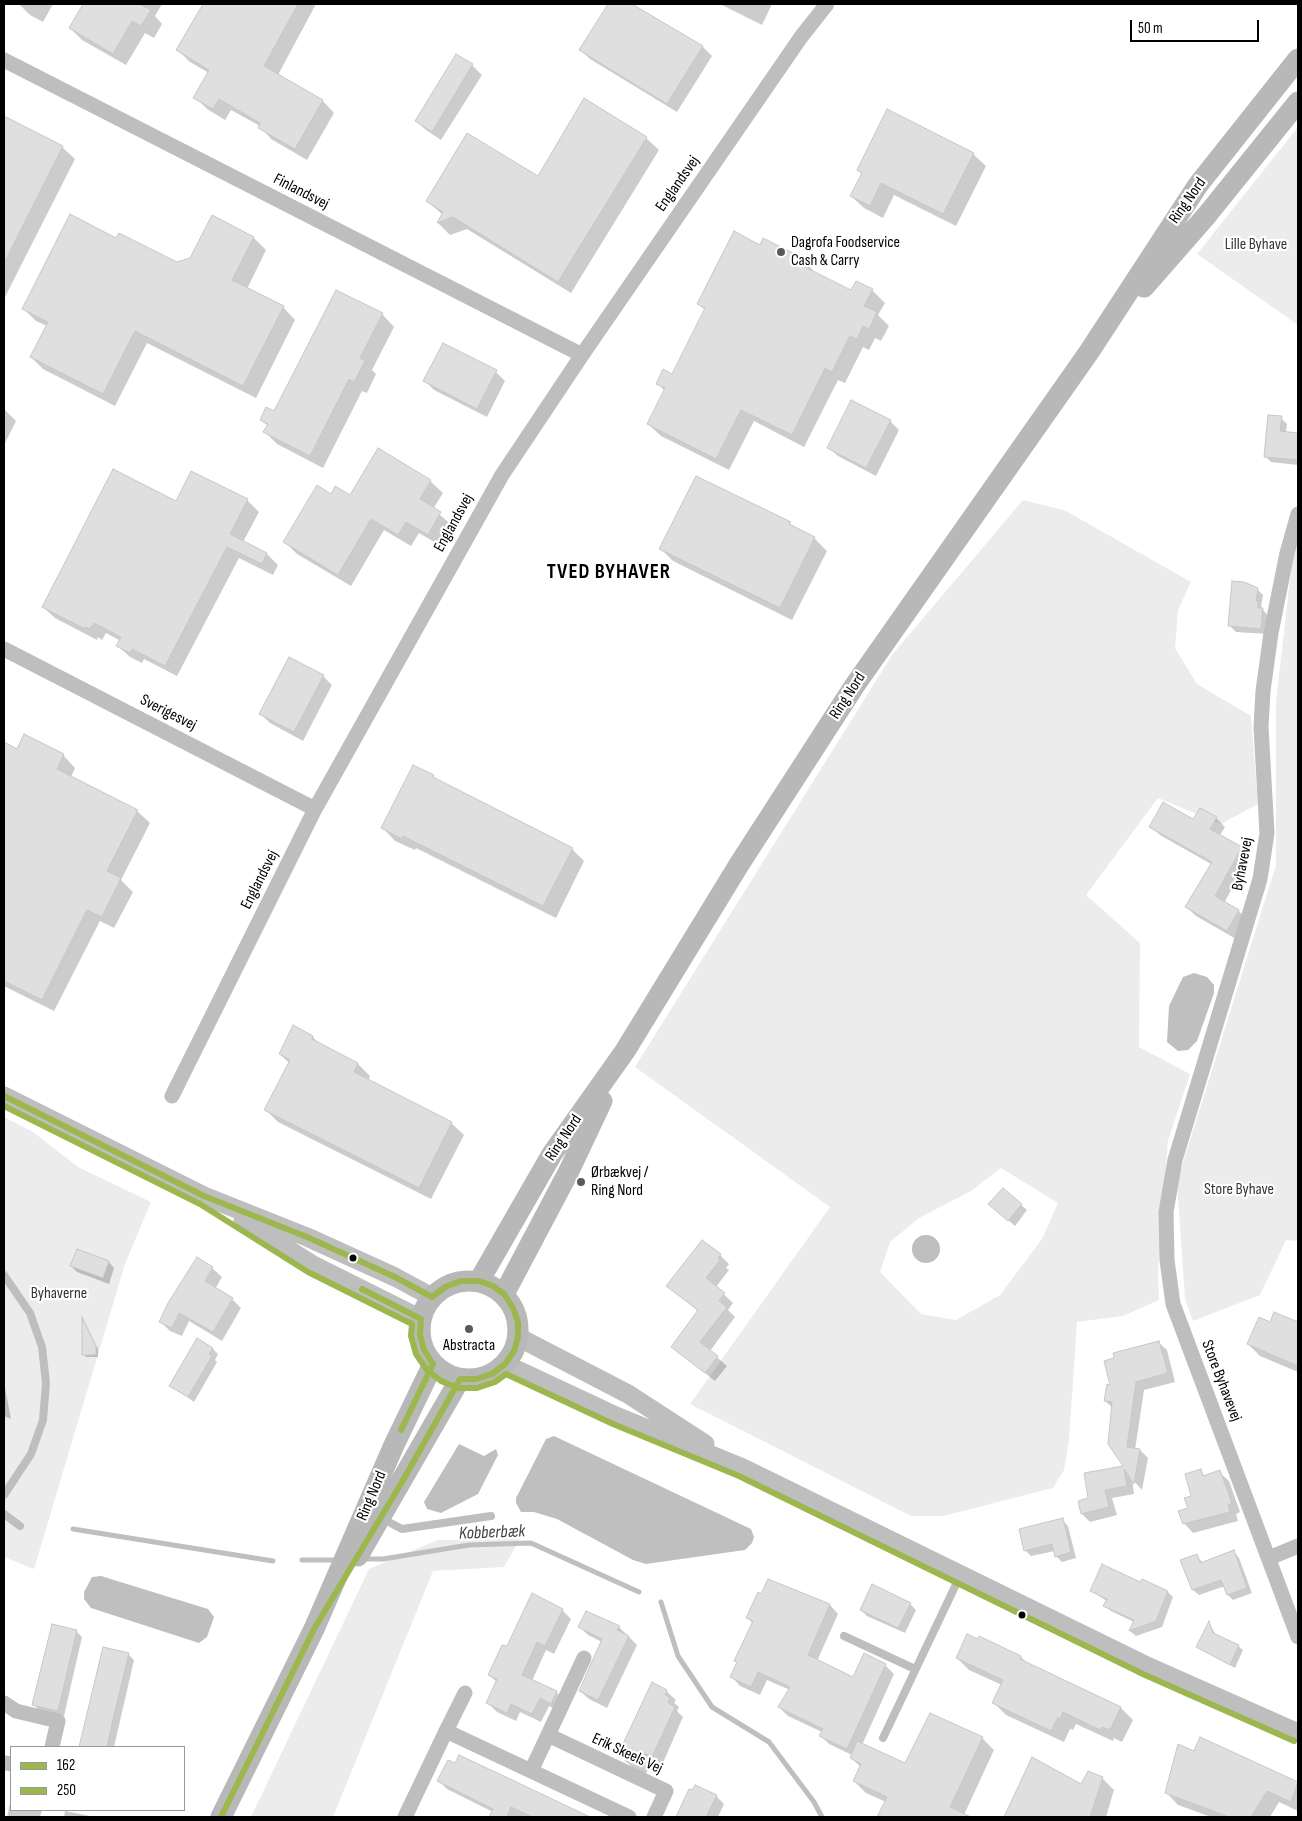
<!DOCTYPE html>
<html>
<head>
<meta charset="utf-8">
<style>
	body { margin:0 }
	#map { position:relative; width:1302px; height:1821px; overflow:hidden; background:#fff; font-family:"Sofia Sans Condensed",sans-serif }
	canvas { display:block }
	.frame { position:absolute; inset:0; border:5px solid #000; pointer-events:none }
	.legend { position:absolute; left:10px; top:1746px; width:175px; height:65px; box-sizing:border-box; background:#fff; border:1px solid #999; margin:0; padding:6px 9px; list-style:none; font-size:15px; color:#000 }
	.legend li { display:flex; align-items:center; gap:10px; height:25px }
	.legend b { width:25px; border:1px solid #999 }
	.scale { position:absolute; left:1130px; top:20px; width:129px; height:22px; box-sizing:border-box; border:2px solid #000; border-top:0; padding-left:6px; font-size:15px; line-height:18px; white-space:nowrap; color:#000; -webkit-text-stroke:4px #fff; paint-order:stroke }
</style>
</head>
<body>
<div id="map">
<canvas width="1302" height="1821"></canvas>
<div class="frame"></div>
<ul class="legend">
<li><b style="height:6px;background:#9cb74e"></b>162</li>
<li><b style="height:6px;background:#9cb74e"></b>250</li>
</ul>
<div class="scale">50 m</div>
</div>
<script>
const ctx = document.querySelector('canvas').getContext('2d');
ctx.lineJoin = 'round';
function fill(path, color) {
  ctx.fillStyle = color;
  ctx.fill(path, 'evenodd');
}
function shape(rows) {
  const path = new Path2D();
  for (const r of rows) {
    if (r.length === 3) {
      path.moveTo(r[0] + r[2], r[1]);
      path.arc(r[0], r[1], r[2], 0, 2 * Math.PI);
      continue;
    }
    path.moveTo(r[0], r[1]);
    for (let i = 2; i < r.length; i += 2) path.lineTo(r[i], r[i + 1]);
  }
  return path;
}
function trace(path, color, width, dash) {
  ctx.strokeStyle = color;
  ctx.lineWidth = width;
  ctx.lineCap = dash ? 'butt' : 'round';
  ctx.setLineDash(dash || []);
  ctx.stroke(path);
}
function write(font, color, halo, rows, align = 'center') {
  ctx.font = font + ' "Sofia Sans Condensed",sans-serif';
  ctx.lineWidth = 4.5;
  ctx.setLineDash([]);
  ctx.textBaseline = 'middle';
  ctx.strokeStyle = halo;
  ctx.fillStyle = color;
  for (const [text, x, y, turn = 0] of rows) {
    ctx.save();
    ctx.translate(x, y);
    ctx.rotate((+turn || 0) * Math.PI / 180);
    ctx.textAlign = isNaN(turn) ? turn : align;
    if (halo) ctx.strokeText(text, 0, 0);
    ctx.fillText(text, 0, 0);
    ctx.restore();
  }
}
fill(shape([
	[1298,127,1298,325,1197,254],
	[1023,500,1066,511,1191,582,1178,610,1175,648,1197,684,1251,716,1258,804,1221,824,1158,798,1086,895,1140,943,1139,1047,1190,1074,1168,1141,1158,1273,1159,1300,1123,1316,1077,1322,1069,1440,1064,1470,1053,1488,943,1516,911,1516,690,1404,830,1207,635,1067,892,655],
	[1001,1168,1058,1203,1042,1239,1000,1295,956,1320,921,1314,880,1272,890,1242,919,1218,971,1191],
	[1298,537,1298,1241,1286,1240,1260,1295,1193,1321,1185,1299,1177,1182,1276,865,1276,702,1293,553],
	[4,1117,33,1132,78,1167,151,1202,125,1264,34,1569,4,1557],
	[520,1539,504,1567,433,1571,333,1817,251,1817,369,1569,438,1540]
]), '#ececec');
fill(shape([
	[1194,973,1207,977,1214,985,1214,993,1197,1041,1188,1050,1178,1051,1167,1042,1169,1006,1183,977],
	[926,1249,14],
	[554,1436,751,1529,754,1537,752,1543,745,1550,646,1564,633,1560,557,1519,534,1512,521,1512,516,1503,516,1498,546,1439],
	[459,1444,484,1456,496,1449,498,1455,478,1494,441,1513,427,1509,424,1502],
	[101,1576,208,1609,214,1617,207,1637,199,1643,91,1608,84,1599,84,1592,92,1577]
]), '#bfbfbf');
fill(shape([
	[19,4,53,4,43,22,30,15],
	[84,4,162,4,155,16,162,24,154,38,145,33,126,65,82,40,70,28],
	[204,4,316,4,278,75,323,101,334,113,307,160,271,139,260,126,231,110,225,120,207,109,195,97,209,73,190,62,178,50],
	[610,4,630,4,703,47,712,56,677,112,590,59,581,50],
	[720,4,772,4,762,25],
	[457,56,472,65,482,75,441,140,426,130,416,121],
	[4,117,62,147,75,159,4,299],
	[646,138,659,150,571,293,467,229,450,235,438,223,443,215,427,201,538,178],
	[973,154,986,166,956,226,894,195,883,218,864,208,851,196,862,174,858,170],
	[212,217,254,238,266,250,247,289,283,307,295,320,256,398,147,343,115,406,43,369,31,357,47,326,36,321,24,309,117,239,177,263,190,259],
	[760,246,804,260,816,274,852,292,857,283,872,290,885,303,878,315,889,326,881,341,875,338,869,350,863,347,845,383,838,380,804,447,754,421,729,470,661,436,648,424,665,391,657,383,673,376,705,310,699,304],
	[382,314,394,327,372,370,376,374,367,393,362,391,323,468,277,444,265,432,268,426,261,420,275,412],
	[496,372,505,381,487,417,434,390,425,381],
	[4,409,16,421,4,445],
	[1281,418,1287,424,1286,433,1298,434,1298,465,1271,462,1265,456],
	[890,421,899,430,876,476,838,456,828,447],
	[697,477,790,524,814,538,827,551,792,620,673,561,661,549],
	[430,481,443,493,433,509,453,526,441,546,419,533,411,546,384,530,351,586,297,554,285,542,331,495,351,497],
	[247,500,259,512,243,542,267,554,278,565,273,575,239,558,177,676,144,659,142,663,130,657,118,646,121,641,106,633,102,640,98,637,97,640,55,618,43,607,176,503],
	[1257,589,1263,595,1261,607,1268,616,1267,634,1236,632,1230,626],
	[323,676,332,685,303,741,270,723,261,714],
	[4,743,18,750,63,755,75,768,71,777,137,811,150,823,121,880,133,892,114,928,100,921,54,1011,4,986],
	[433,776,439,782,572,849,584,861,556,918,416,848,415,850,395,841,383,828],
	[1216,818,1225,827,1220,835,1241,848,1250,856,1224,903,1239,911,1247,920,1236,939,1196,916,1187,907,1211,864,1160,835,1151,827],
	[313,1037,321,1046,358,1064,370,1076,368,1081,451,1123,464,1135,431,1199,278,1122,266,1110,289,1063,280,1054],
	[1021,1205,1027,1210,1015,1226,996,1210],
	[720,1255,729,1264,726,1268,729,1270,716,1287,733,1303,728,1310,735,1317,710,1351,727,1366,715,1381,672,1347,699,1312,668,1286],
	[109,1262,114,1268,109,1284,77,1272,71,1266],
	[212,1268,222,1277,215,1289,232,1299,241,1308,222,1341,189,1321,182,1336,170,1331,161,1322],
	[1275,1313,1298,1323,1298,1372,1260,1356,1248,1344,1270,1324],
	[83,1320,98,1349,98,1357,86,1357,83,1354],
	[1158,1342,1167,1350,1175,1382,1144,1390,1135,1450,1140,1450,1148,1458,1142,1490,1132,1479,1134,1494,1112,1498,1117,1515,1090,1522,1082,1514,1089,1499,1125,1467,1113,1408,1105,1401,1112,1386],
	[212,1348,218,1354,215,1360,217,1362,194,1402,171,1385],
	[4,1382,11,1419,4,1416],
	[1200,1471,1206,1477,1219,1472,1229,1481,1240,1512,1236,1514,1238,1521,1193,1533,1184,1523],
	[1062,1520,1068,1526,1076,1558,1062,1562,1056,1556,1055,1551,1031,1556,1025,1550],
	[1234,1552,1239,1558,1252,1593,1233,1600,1228,1595,1225,1586,1199,1595,1193,1590,1181,1561,1196,1555,1203,1563],
	[769,1580,830,1605,838,1614,817,1661,854,1678,885,1665,894,1674,862,1745,906,1765,982,1738,994,1750,963,1817,881,1817,879,1816,886,1802,866,1793,854,1781,861,1767,851,1758,852,1755,829,1744,821,1736,822,1732,788,1716,779,1707,790,1690,767,1680,760,1695,740,1686,732,1677,753,1624,748,1618],
	[1142,1580,1168,1592,1173,1597,1162,1627,1136,1636,1130,1631,1134,1622,1111,1611,1105,1606,1107,1601,1091,1591,1141,1584],
	[910,1604,916,1610,905,1633,867,1616,861,1610],
	[562,1610,571,1619,554,1654,546,1650,532,1681,556,1692,565,1701,560,1712,549,1706,541,1722,520,1712,516,1721,497,1712,488,1703,497,1682,489,1675,507,1648],
	[1209,1623,1216,1635,1238,1646,1243,1650,1235,1668,1198,1647],
	[579,1626,619,1627,637,1645,607,1708,589,1699,580,1691,602,1642,588,1635],
	[76,1631,82,1637,64,1716,40,1711,34,1705],
	[980,1638,1021,1657,1028,1664,1121,1708,1133,1720,1122,1742,1114,1738,1113,1741,1076,1724,1073,1730,1070,1729,1064,1742,1006,1715,994,1703,1002,1685,969,1670,957,1658],
	[104,1648,128,1654,134,1660,114,1747,81,1747],
	[666,1691,676,1700,674,1703,679,1707,677,1711,683,1717,662,1765,653,1761,645,1775,635,1770,626,1761,628,1757,621,1750],
	[1201,1739,1298,1784,1298,1811,1279,1802,1270,1817,1211,1817,1178,1805,1166,1792,1195,1752],
	[460,1756,587,1817,491,1817,493,1812,447,1789,439,1781,455,1765],
	[1033,1759,1082,1786,1102,1778,1114,1790,1106,1817,1005,1817],
	[690,1790,716,1796,724,1804,718,1817,676,1817],
	[11,1799,11,1810,42,1810,40,1817,7,1817],
	[65,1811,90,1816,91,1817,64,1817]
]), '#0003');
trace(shape([
	[73,1529,273,1561],
	[367,1559,383,1559,469,1545,531,1543,639,1592],
	[302,1560,333,1560],
	[661,1602,678,1656,712,1707,769,1742,814,1802,822,1817]
]), '#bfbfbf', 5);
const building = shape([
	[83,4,139,4,151,10,141,26,132,21,113,54,69,28,83,4],
	[203,4,298,4,264,66,323,100,295,149,258,128,260,123,219,99,213,109,193,98,209,70,176,50,203,4],
	[608,4,632,4,703,46,667,104,579,50,608,4],
	[456,54,473,64,432,132,415,121,456,54],
	[584,98,647,137,558,282,453,217,437,223,443,212,426,201,467,133,538,176,584,98],
	[887,109,974,153,943,214,881,183,870,206,850,196,862,173,857,170,887,109],
	[4,116,63,146,4,263,4,116],
	[70,214,116,238,119,233,177,262,190,258,212,215,254,237,232,280,284,306,243,386,135,331,103,394,30,357,48,322,22,309,70,214],
	[734,231,760,245,763,238,805,259,801,265,851,290,856,281,873,289,864,306,877,312,869,329,863,326,857,339,850,336,832,372,825,368,792,435,741,410,716,459,647,424,665,388,656,384,663,369,672,374,705,308,697,304,734,231],
	[336,290,383,313,360,358,365,361,354,382,349,379,310,456,263,432,268,424,260,420,266,407,274,411,336,290],
	[443,343,497,370,477,409,423,381,443,343],
	[851,400,891,420,866,468,827,448,851,400],
	[1268,415,1282,416,1280,431,1298,433,1298,460,1264,457,1268,415],
	[378,448,431,480,420,499,441,512,428,535,406,522,398,535,371,519,338,575,283,542,317,485,331,494,335,486,350,495,378,448],
	[113,469,176,501,191,471,248,499,230,534,267,553,262,564,227,547,165,666,132,649,130,653,116,646,121,637,94,623,90,629,86,627,85,629,42,607,113,469],
	[696,476,791,522,789,524,815,537,780,608,659,549,696,476],
	[1232,581,1244,582,1258,588,1256,601,1258,601,1258,608,1263,608,1261,629,1228,626,1232,581],
	[289,657,324,675,294,732,259,714,289,657],
	[24,734,64,754,57,769,138,810,107,871,121,878,102,917,87,910,42,1000,4,981,4,742,17,749,24,734],
	[413,765,434,775,433,777,573,848,543,906,403,836,402,839,381,828,413,765],
	[1163,802,1193,819,1200,808,1217,817,1210,829,1242,847,1215,896,1239,910,1227,931,1185,907,1212,862,1149,827,1163,802],
	[293,1025,313,1036,312,1039,358,1063,354,1072,452,1122,419,1188,264,1110,290,1060,279,1054,293,1025],
	[1003,1188,1022,1204,1008,1221,988,1204,1003,1188],
	[702,1240,721,1254,718,1258,720,1260,706,1278,725,1293,719,1301,727,1307,700,1342,718,1356,705,1373,671,1347,698,1310,666,1286,702,1240],
	[77,1249,109,1261,103,1278,70,1266,77,1249],
	[197,1257,213,1267,205,1281,233,1298,213,1332,179,1313,172,1328,159,1322,168,1303,197,1257],
	[1274,1312,1298,1322,1298,1366,1247,1344,1259,1317,1270,1322,1274,1312],
	[82,1317,96,1346,96,1355,82,1355,82,1317],
	[197,1338,213,1348,209,1354,212,1356,188,1397,169,1386,197,1338],
	[1159,1341,1168,1373,1136,1382,1127,1447,1140,1449,1134,1484,1124,1469,1127,1486,1105,1490,1109,1507,1081,1514,1078,1501,1088,1498,1084,1473,1123,1466,1108,1444,1112,1402,1104,1401,1107,1384,1110,1385,1104,1361,1114,1358,1113,1353,1159,1341],
	[1201,1469,1203,1476,1220,1470,1232,1503,1228,1505,1230,1512,1183,1524,1178,1511,1188,1508,1184,1498,1191,1496,1185,1474,1201,1469],
	[1063,1518,1071,1552,1055,1557,1052,1544,1024,1551,1019,1529,1063,1518],
	[1234,1550,1247,1588,1227,1595,1221,1580,1192,1590,1180,1560,1197,1554,1200,1563,1234,1550],
	[1102,1564,1140,1582,1142,1579,1168,1591,1156,1621,1129,1631,1134,1620,1103,1606,1107,1599,1090,1591,1102,1564],
	[768,1579,830,1604,808,1655,853,1677,864,1653,886,1664,847,1749,819,1736,823,1729,778,1707,790,1687,758,1672,751,1687,730,1677,737,1662,734,1661,753,1621,746,1618,758,1592,761,1594,768,1579],
	[872,1584,911,1603,898,1628,860,1610,872,1584],
	[532,1593,563,1609,545,1646,537,1642,522,1675,557,1691,551,1704,540,1698,532,1714,511,1704,507,1713,486,1703,497,1679,488,1675,502,1645,507,1646,532,1593],
	[586,1611,620,1626,617,1630,629,1636,598,1700,579,1691,602,1639,578,1627,586,1611],
	[1209,1621,1213,1633,1239,1645,1230,1665,1196,1647,1209,1621],
	[52,1624,77,1630,58,1711,32,1705,52,1624],
	[967,1634,978,1639,979,1636,1021,1656,1020,1659,1121,1707,1110,1730,1102,1727,1100,1730,1063,1712,1060,1719,1058,1717,1051,1731,992,1703,1003,1680,956,1658,967,1634],
	[103,1647,129,1653,114,1715,107,1747,79,1747,103,1647],
	[652,1682,667,1690,665,1695,670,1697,668,1703,675,1707,652,1757,644,1753,636,1766,625,1761,628,1754,620,1750,652,1682],
	[930,1713,983,1737,950,1807,971,1817,877,1817,887,1797,853,1781,861,1764,850,1758,857,1741,905,1763,930,1713],
	[1200,1737,1298,1782,1291,1802,1267,1791,1251,1817,1229,1817,1165,1793,1178,1744,1194,1751,1200,1737],
	[459,1755,508,1778,590,1817,532,1817,511,1807,507,1817,489,1817,493,1809,437,1781,448,1760,455,1763,459,1755],
	[1032,1757,1081,1784,1088,1771,1103,1777,1090,1817,1004,1817,1032,1757],
	[695,1785,717,1795,706,1817,676,1817,689,1789,692,1790,695,1785]
]);
fill(building, '#dfdfdf');
trace(building, '#c7c7c7', 1);
trace(shape([
	[4,1275,30,1313,42,1347,46,1383,43,1420,31,1454,4,1495],
	[4,1514,20,1526],
	[381,1518,402,1529,491,1516],
	[844,1636,915,1669],
	[883,1738,960,1576]
]), '#bebebe', 8);
trace(shape([
	[4,60,582,355],
	[1298,514,1287,553,1271,633,1263,691,1261,727,1267,833,1260,879,1175,1160,1166,1212,1167,1260,1173,1304,1298,1637],
	[4,649,315,809],
	[172,1096,315,809,502,475,582,355,801,37,827,4],
	[1269,1558,1298,1546],
	[4,1703,16,1711,58,1721,52,1747],
	[446,1731,465,1693],
	[548,1735,584,1658],
	[6,1763,11,1764],
	[531,1771,548,1735,666,1791,654,1817],
	[405,1817,446,1731,629,1817]
]), '#bebebe', 15);
trace(shape([
	[4,1096,204,1196,307,1237,395,1277,432,1297],
	[243,1221,313,1265,421,1319],
	[518,1337,628,1394,705,1444],
	[505,1364,616,1416,743,1468,1149,1667,1298,1733]
]), '#bebebe', 19);
trace(shape([
	[1144,287,1207,215,1298,102],
	[469,1330,49],
	[479,1281,552,1154,625,1051,740,863,855,685,1089,352,1198,185,1298,59],
	[504,1294,568,1173,602,1101],
	[358,1556,460,1379],
	[221,1817,314,1629,394,1445,433,1364]
]), '#b8b8b8', 21);
trace(shape([
	[4,1096,204,1196,307,1237,395,1277,432,1297,445,1287,461,1281,479,1281,493,1286,504,1294,513,1308,518,1322,518,1337,514,1351,505,1364,492,1374,476,1379,460,1379,402,1482,314,1629,221,1817],
	[362,1289,421,1319,420,1335,424,1350,433,1364,401,1430]
]), '#9cb74e', 6);
trace(shape([
	[4,1106,200,1204,308,1272,412,1324,411,1336,416,1354,427,1370,441,1381,458,1388,477,1388,495,1382,506,1374,613,1424,739,1476,1145,1675,1294,1741]
]), '#9cb74e', 6);
for (const [x, y, r, color] of [
	[781,252,5,"#595959"],
	[581,1182,5,"#595959"],
	[353,1258,4.5,"#000"],
	[469,1329,5,"#595959"],
	[1022,1615,4.5,"#000"]
]) {
  const dot = new Path2D();
  dot.arc(x, y, r, 0, 2 * Math.PI);
  ctx.fillStyle = color;
  ctx.fill(dot);
  trace(dot, '#fff', 2);
}
write('16px', '#000', '#fff', [
	["Englandsvej",678,184,-55],
	["Finlandsvej",301,192,27],
	["Ring Nord",1188,201,-55],
	["Englandsvej",454,523,-61],
	["Ring Nord",848,696,-57],
	["Sverigesvej",168,713,27],
	["Byhavevej",1243,864,-79],
	["Englandsvej",260,880,-63],
	["Ring Nord",564,1138,-56],
	["Store Byhavevej",1221,1381,69],
	["Ring Nord",372,1496,-67],
	["Erik Skeels Vej",627,1754,25]
]);
write('16px', '#000', '#fff', [
	["Dagrofa Foodservice",791,243],
	["Cash & Carry",791,261],
	["Ørbækvej /",591,1173],
	["Ring Nord",591,1191],
	["Abstracta",469,1346,"center"]
], 'left');
write('16px', '#333', '#fff', [
	["Lille Byhave",1256,245],
	["Store Byhave",1239,1190],
	["Byhaverne",59,1294]
]);
write('italic 18px', '#444', '#fff', [
	["Kobberbæk",492,1533,-2]
]);
ctx.letterSpacing = '1px';
write('bold 21px', '#000', '#fff', [
	["TVED BYHAVER",609,573]
]);
ctx.letterSpacing = '0px';
</script>
</body>
</html>
